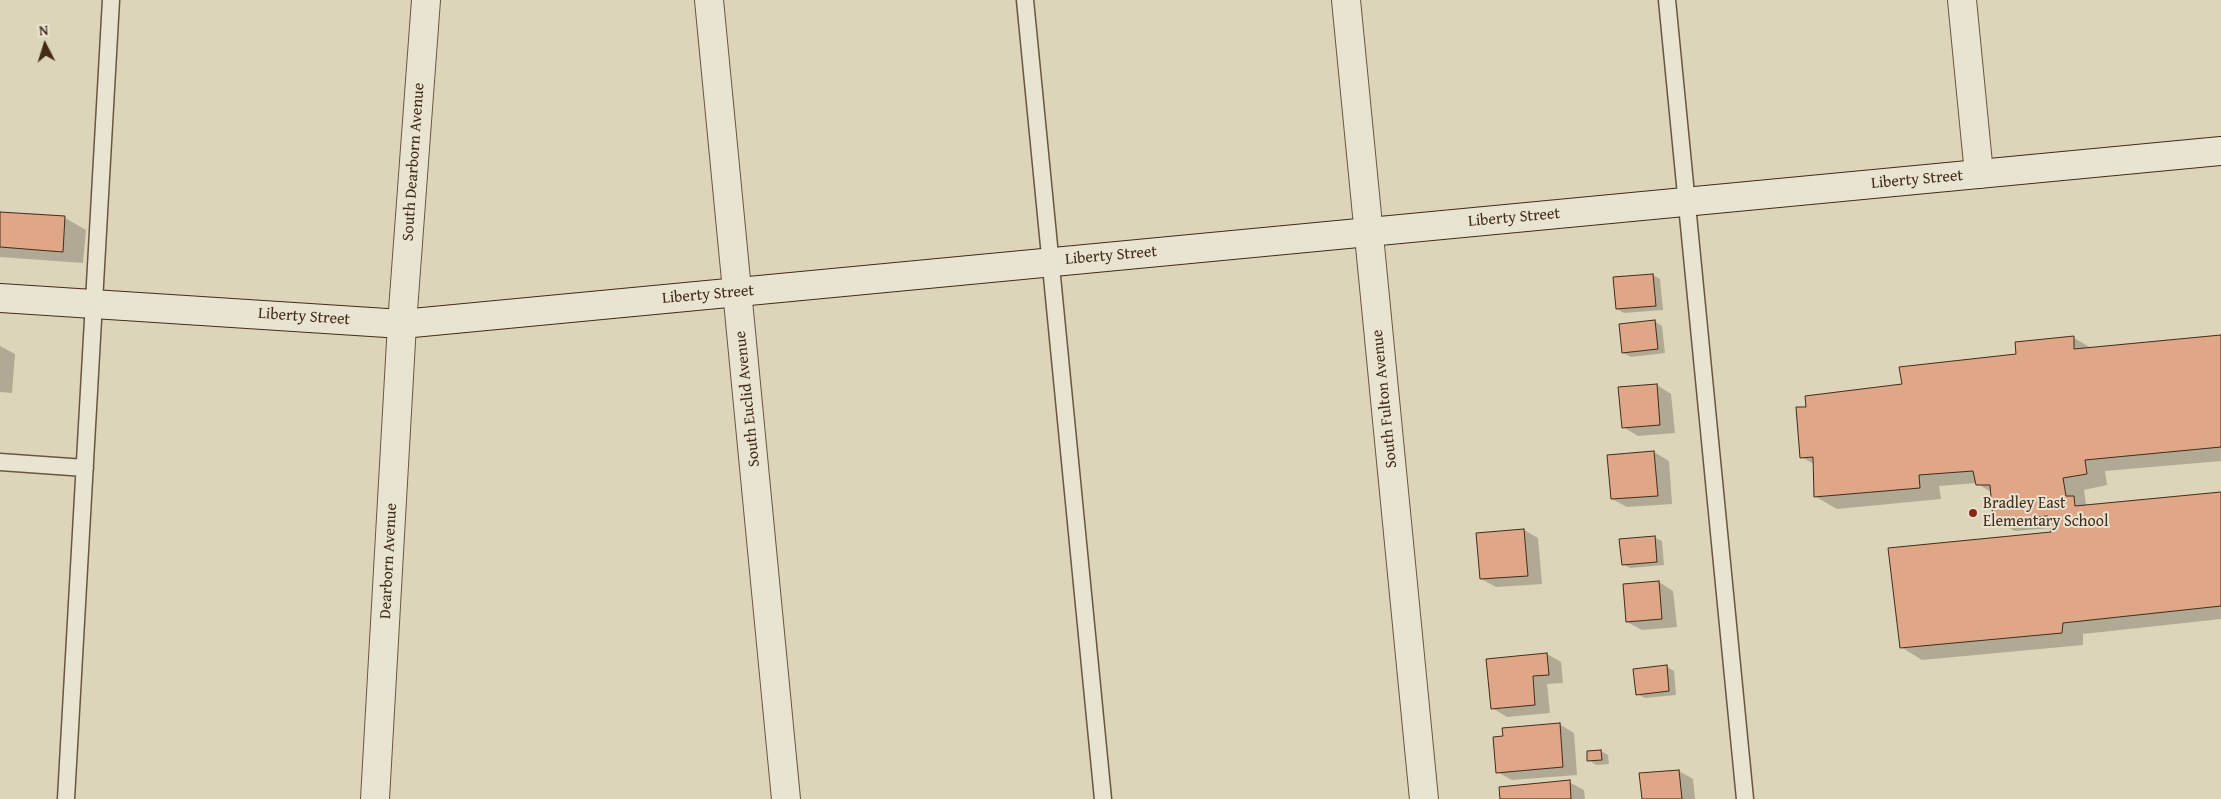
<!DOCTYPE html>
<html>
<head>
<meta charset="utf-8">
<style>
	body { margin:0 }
	#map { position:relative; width:2221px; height:799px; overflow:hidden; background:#ddd5b9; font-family:"Gentium Book Plus",serif }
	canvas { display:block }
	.north { position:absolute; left:20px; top:20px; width:50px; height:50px; -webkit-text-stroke:4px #e9e4d2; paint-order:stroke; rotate:355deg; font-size:14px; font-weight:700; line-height:20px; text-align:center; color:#422c18 }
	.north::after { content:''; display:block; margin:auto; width:18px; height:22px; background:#422c18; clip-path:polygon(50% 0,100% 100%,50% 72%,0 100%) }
</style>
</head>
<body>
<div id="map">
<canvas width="2221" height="799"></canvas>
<div class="north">N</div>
</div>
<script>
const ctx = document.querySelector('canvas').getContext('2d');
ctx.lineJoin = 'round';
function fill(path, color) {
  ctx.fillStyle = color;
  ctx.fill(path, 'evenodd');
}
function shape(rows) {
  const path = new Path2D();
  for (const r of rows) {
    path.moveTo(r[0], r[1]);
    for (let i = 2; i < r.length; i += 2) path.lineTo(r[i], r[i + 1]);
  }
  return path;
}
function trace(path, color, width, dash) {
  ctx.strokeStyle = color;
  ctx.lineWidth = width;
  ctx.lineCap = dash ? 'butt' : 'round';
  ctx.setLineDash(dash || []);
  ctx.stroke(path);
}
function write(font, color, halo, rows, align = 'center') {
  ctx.font = font + ' "Gentium Book Plus",serif';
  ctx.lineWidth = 4;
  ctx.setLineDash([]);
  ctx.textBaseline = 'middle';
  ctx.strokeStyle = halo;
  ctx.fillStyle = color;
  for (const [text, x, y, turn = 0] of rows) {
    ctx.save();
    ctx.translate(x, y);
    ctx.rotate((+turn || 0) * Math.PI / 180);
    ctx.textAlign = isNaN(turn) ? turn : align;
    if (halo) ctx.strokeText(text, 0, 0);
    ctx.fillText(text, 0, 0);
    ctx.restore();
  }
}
fill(shape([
	[0,213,65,218,86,230,83,263,0,257],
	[1653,275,1660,279,1663,310,1624,313,1617,309],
	[1654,321,1662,326,1665,353,1631,357,1623,353],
	[2221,337,2221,461,2105,471,2107,485,2084,490,2086,504,2090,506,2221,493,2221,619,2083,634,2083,645,1922,660,1901,647,2052,534,2051,528,2015,531,1994,519,1992,493,1977,483,1939,486,1941,499,1837,509,1816,497,1814,464,1801,457,1807,408,2017,355,2074,338,2093,349],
	[0,346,15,354,12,393,0,392],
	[1657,385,1671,394,1675,433,1638,436,1623,427],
	[1654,452,1669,461,1672,504,1627,507,1612,499],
	[1524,530,1538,538,1542,584,1496,587,1481,579],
	[1654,537,1662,541,1664,565,1630,568,1623,564],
	[1659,582,1673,591,1677,627,1642,630,1627,622],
	[1547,654,1561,662,1563,683,1547,684,1550,713,1507,717,1492,708],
	[1666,666,1674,671,1676,695,1645,698,1637,694],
	[1559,724,1574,733,1577,775,1512,780,1497,772],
	[1601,751,1608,755,1609,764,1596,765,1589,760,1588,752],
	[1679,771,1693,779,1695,799,1643,799],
	[1569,782,1584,790,1585,799,1501,799]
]), '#0003');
const building = shape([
	[0,212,65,216,63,252,0,247,0,212],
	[1653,274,1656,306,1616,309,1613,277,1653,274],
	[1655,320,1658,349,1622,353,1619,324,1655,320],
	[2221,335,2221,447,2085,460,2087,474,2063,478,2066,496,2074,496,2075,506,2221,492,2221,606,2063,623,2062,633,1900,648,1888,548,2051,532,2048,516,1993,520,1990,485,1976,485,1973,471,1919,475,1920,488,1814,497,1813,457,1800,458,1796,407,1806,407,1805,396,1902,384,1899,367,2016,354,2015,342,2074,336,2074,349,2221,335],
	[1657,384,1660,425,1622,428,1618,387,1657,384],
	[1654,451,1658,496,1611,499,1607,455,1654,451],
	[1524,529,1528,576,1480,579,1476,533,1524,529],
	[1655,536,1657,562,1622,565,1619,539,1655,536],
	[1659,581,1662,619,1626,622,1623,584,1659,581],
	[1547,653,1549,675,1533,676,1535,705,1491,709,1486,659,1547,653],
	[1667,665,1669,691,1636,695,1633,669,1667,665],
	[1560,723,1563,767,1496,773,1493,737,1503,736,1502,728,1560,723],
	[1601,750,1602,760,1587,761,1587,751,1601,750],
	[1679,770,1682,799,1642,799,1639,773,1679,770],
	[1570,780,1571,799,1500,799,1499,787,1570,780]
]);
fill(building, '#dfa688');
trace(building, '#422c18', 1);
const lane = shape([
	[1025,0,1103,799],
	[1667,0,1745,799],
	[0,462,85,468],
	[66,799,111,0]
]);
const street = shape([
	[709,0,786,799],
	[1346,0,1424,799],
	[1962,0,1979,174],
	[375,799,402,324,426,0]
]);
const secondary = shape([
	[0,298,402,324,2221,151]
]);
trace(lane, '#695640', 19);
trace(street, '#695640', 30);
trace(secondary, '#422c18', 30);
trace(lane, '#e9e4d2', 16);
trace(street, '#e9e4d2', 28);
trace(secondary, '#e9e4d2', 28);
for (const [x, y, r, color] of [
	[1973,513,5,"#8f2418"]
]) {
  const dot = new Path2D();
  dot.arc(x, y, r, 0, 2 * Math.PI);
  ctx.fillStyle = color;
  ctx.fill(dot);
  trace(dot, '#e9e4d2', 2);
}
write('16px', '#422c18', '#e9e4d2', [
	["South Dearborn Avenue",414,162,-86],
	["Liberty Street",1917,180,-5],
	["Liberty Street",1514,218,-5],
	["Liberty Street",1111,256,-5],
	["Liberty Street",708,295,-5],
	["Liberty Street",304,317,4],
	["South Euclid Avenue",748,399,-96],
	["South Fulton Avenue",1385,399,-96],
	["Dearborn Avenue",389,561,-87]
]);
write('16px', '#422c18', '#e9e4d2', [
	["Bradley East",1983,504],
	["Elementary School",1983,522]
], 'left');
</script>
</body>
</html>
